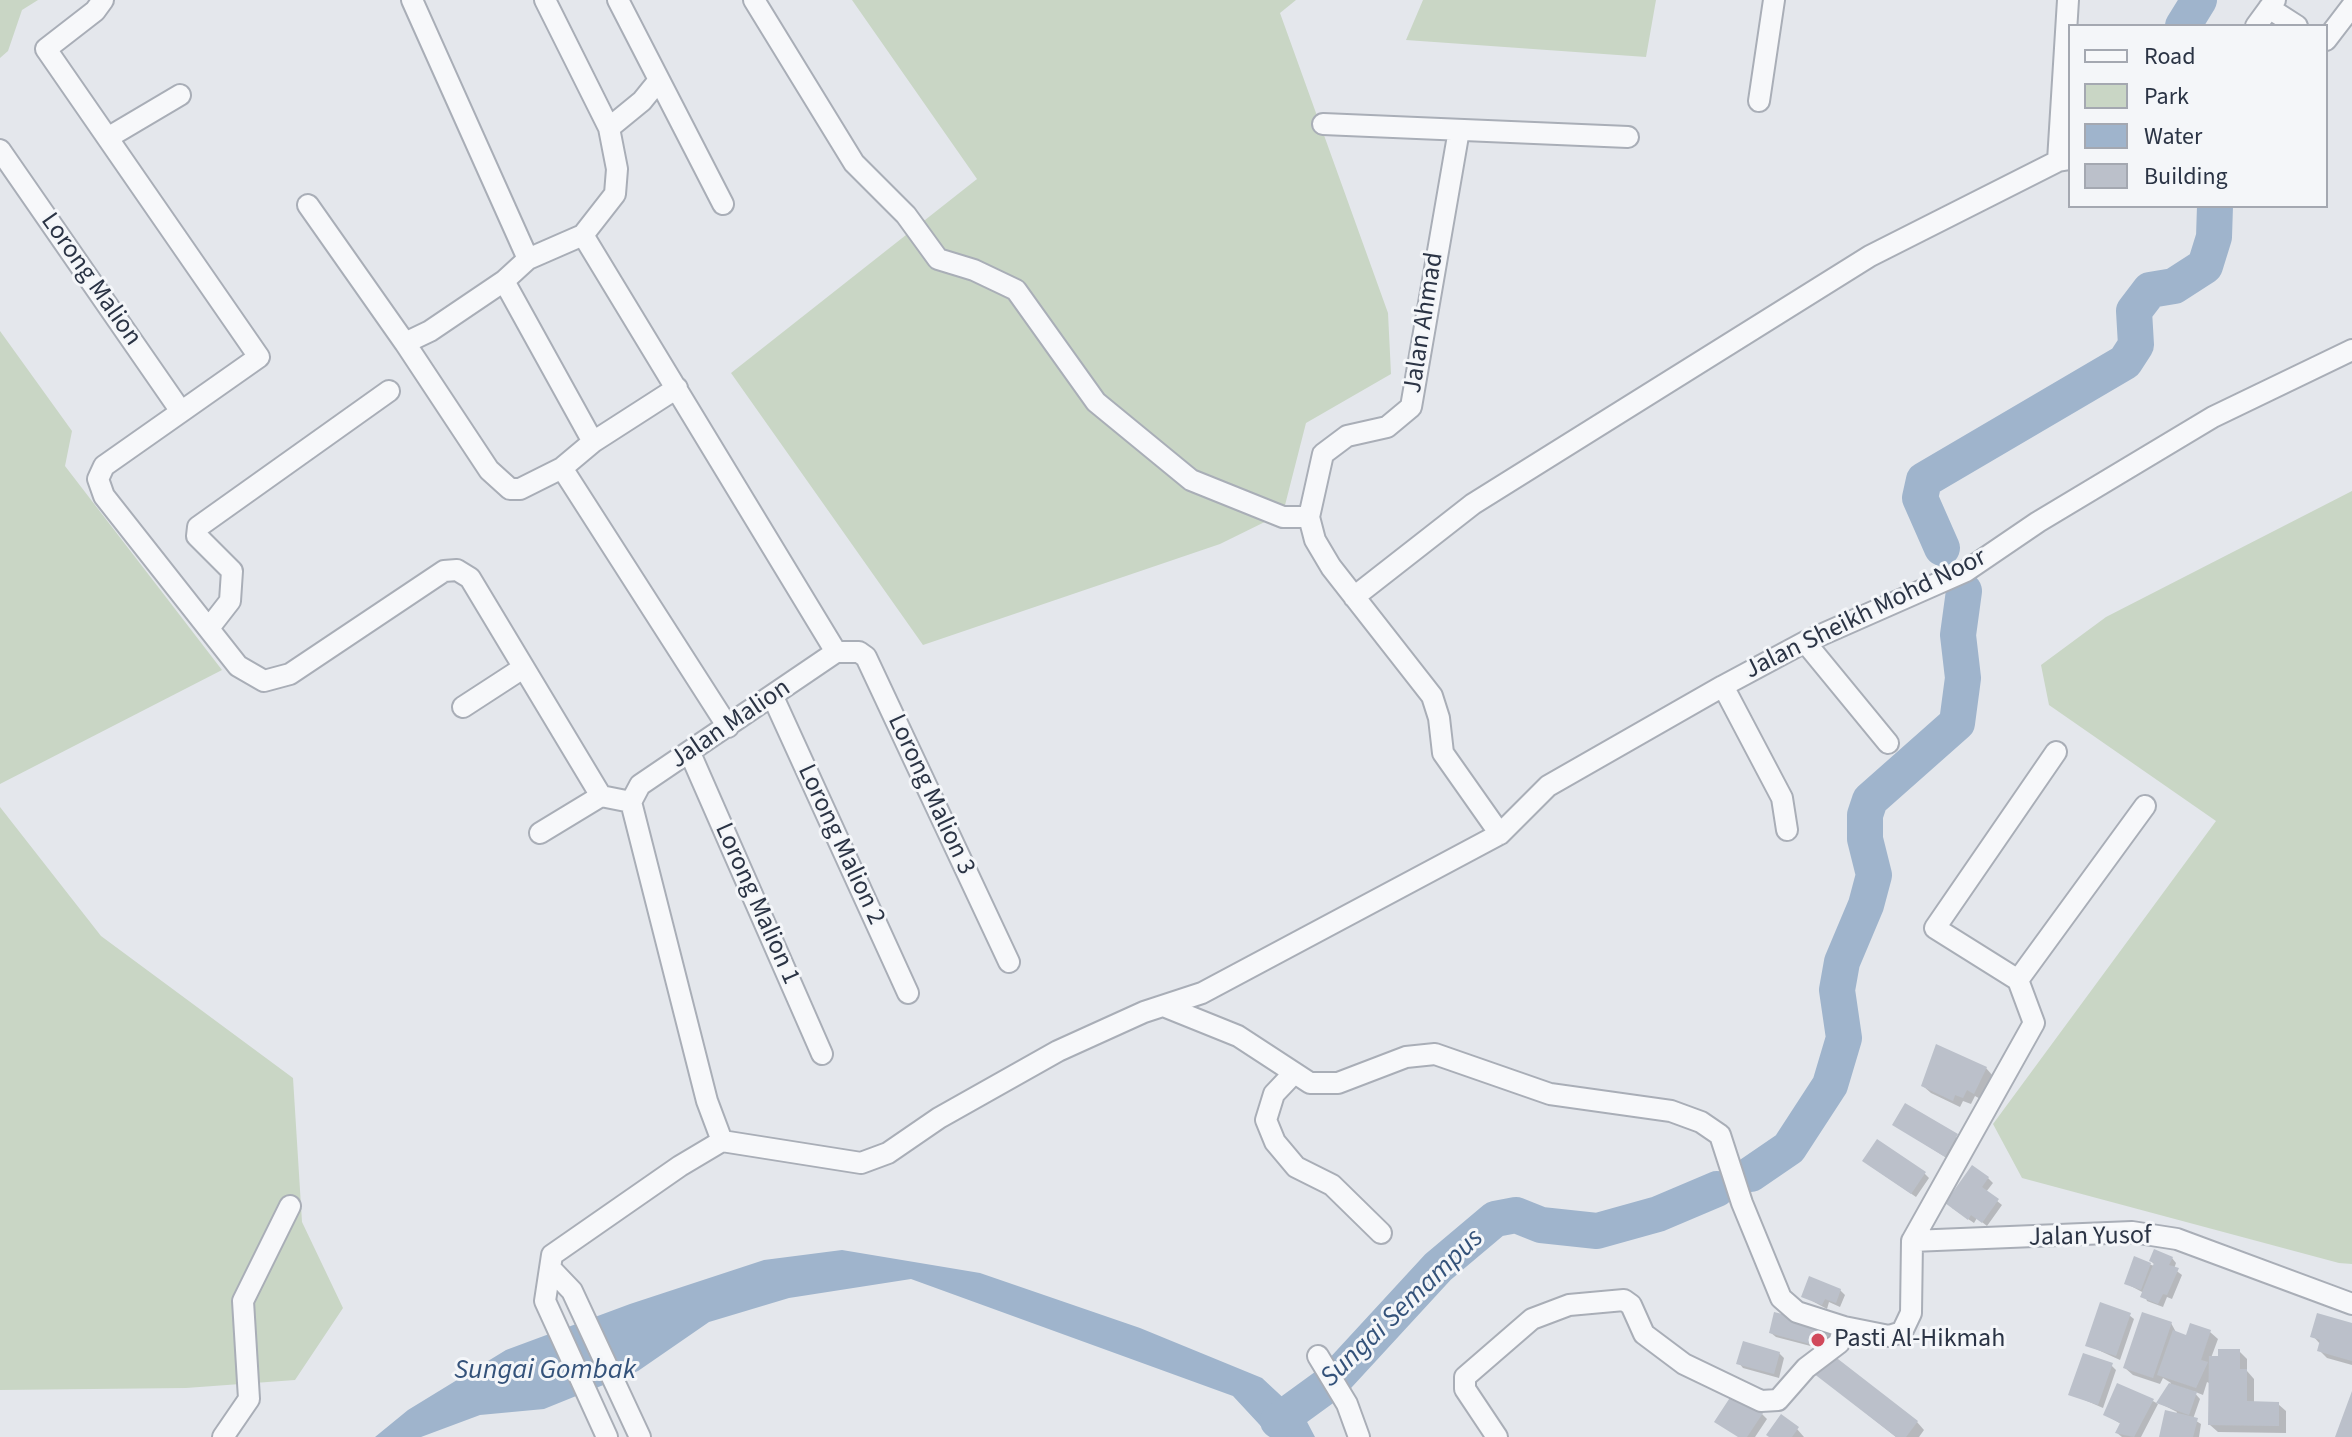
<!DOCTYPE html>
<html>
<head>
<meta charset="utf-8">
<style>
	body { margin:0 }
	#map { position:relative; width:2352px; height:1437px; overflow:hidden; background:#e4e7ec; font-family:"Source Sans 3",sans-serif }
	canvas { display:block }
	.legend { position:absolute; left:2068px; top:24px; width:260px; height:184px; box-sizing:border-box; background:#f4f6f9; border:2px solid #a4a8b1; margin:0; padding:10px 14px; list-style:none; font-size:24px; color:#2b3445 }
	.legend li { display:flex; align-items:center; gap:16px; height:40px }
	.legend b { width:40px; border:2px solid #a4a8b1 }
</style>
</head>
<body>
<div id="map">
<canvas width="2352" height="1437"></canvas>
<ul class="legend">
<li><b style="height:10px;background:#f7f8fa"></b>Road</li>
<li><b style="height:22px;background:#c9d6c5"></b>Park</li>
<li><b style="height:22px;background:#9fb4cc"></b>Water</li>
<li><b style="height:22px;background:#bbc0ca"></b>Building</li>
</ul>
</div>
<script>
const ctx = document.querySelector('canvas').getContext('2d');
ctx.lineJoin = 'round';
function fill(path, color) {
  ctx.fillStyle = color;
  ctx.fill(path, 'evenodd');
}
function shape(rows) {
  const path = new Path2D();
  for (const r of rows) {
    path.moveTo(r[0], r[1]);
    for (let i = 2; i < r.length; i += 2) path.lineTo(r[i], r[i + 1]);
  }
  return path;
}
function trace(path, color, width, dash) {
  ctx.strokeStyle = color;
  ctx.lineWidth = width;
  ctx.lineCap = dash ? 'butt' : 'round';
  ctx.setLineDash(dash || []);
  ctx.stroke(path);
}
function write(font, color, halo, rows, align = 'center') {
  ctx.font = font + ' "Source Sans 3",sans-serif';
  ctx.lineWidth = 6;
  ctx.setLineDash([]);
  ctx.textBaseline = 'middle';
  ctx.strokeStyle = halo;
  ctx.fillStyle = color;
  for (const [text, x, y, turn = 0] of rows) {
    ctx.save();
    ctx.translate(x, y);
    ctx.rotate((+turn || 0) * Math.PI / 180);
    ctx.textAlign = isNaN(turn) ? turn : align;
    if (halo) ctx.strokeText(text, 0, 0);
    ctx.fillText(text, 0, 0);
    ctx.restore();
  }
}
fill(shape([
	[0,0,38,0,22,10,8,51,0,58],
	[852,0,1296,0,1280,13,1388,313,1391,374,1306,423,1283,513,1220,544,923,645,731,373,977,179],
	[1423,0,1656,0,1646,57,1406,40],
	[0,331,72,431,65,466,222,670,0,784],
	[2352,491,2352,1264,2339,1263,2022,1178,1993,1124,2216,821,2049,705,2041,665,2106,617],
	[0,807,101,936,293,1078,302,1222,343,1308,295,1380,186,1388,0,1390]
]), '#c9d6c5');
fill(shape([
	[842,1250,980,1273,1140,1328,1262,1378,1305,1418,1315,1437,1271,1437,1233,1396,911,1279,789,1298,709,1322,638,1371,544,1409,480,1415,421,1437,375,1437,408,1410,506,1350,630,1304,764,1260]
]), '#9fb4cc');
fill(shape([
	[1986,1068,1993,1076,1982,1100,1975,1096,1971,1104,1963,1101,1960,1107,1931,1093,1923,1086],
	[1906,1106,1962,1141,1950,1160,1894,1125],
	[1869,1165,1925,1174,1929,1178,1916,1197],
	[1988,1178,1993,1183,1986,1192,2002,1205,1987,1226,1977,1218,1974,1223,1952,1208],
	[2172,1258,2176,1263,2174,1269,2182,1275,2172,1299,2167,1297,2163,1307,2147,1301,2144,1293,2127,1284,2135,1259,2157,1267,2151,1261],
	[1840,1290,1845,1295,1840,1307,1829,1302,1827,1309,1803,1296],
	[1776,1314,1830,1331,1826,1350,1776,1337,1771,1333],
	[2129,1315,2134,1319,2120,1360,2087,1345],
	[2171,1323,2177,1334,2188,1338,2210,1332,2218,1339,2211,1358,2239,1351,2247,1359,2247,1371,2254,1379,2254,1404,2278,1404,2286,1411,2286,1433,2218,1432,2210,1425,2211,1384,2207,1382,2203,1395,2193,1391,2200,1399,2193,1419,2201,1424,2199,1437,2161,1437,2177,1412,2159,1403,2171,1383,2163,1378,2160,1384,2133,1375,2125,1368],
	[2352,1326,2352,1365,2327,1358,2319,1350,2321,1345,2313,1336],
	[1779,1353,1784,1358,1779,1378,1743,1368,1739,1363],
	[2111,1365,2116,1370,2103,1408,2071,1394],
	[1815,1373,1917,1422,1924,1430,1919,1437,1896,1437],
	[2153,1401,2158,1404,2141,1437,2122,1437,2117,1433,2121,1424,2106,1415],
	[1762,1414,1767,1419,1755,1437,1738,1437],
	[1797,1429,1804,1437,1771,1437]
]), '#0003');
trace(shape([
	[2183,26,2199,0],
	[1942,548,1920,498,1924,480,2125,362,2136,345,2134,311,2150,290,2174,286,2205,266,2214,237,2215,206],
	[1751,1174,1789,1148,1830,1085,1844,1038,1837,990,1842,962,1866,905,1874,875,1865,839,1865,815,1870,800,1957,723,1963,678,1958,635,1964,591],
	[1278,1421,1333,1381,1438,1267,1495,1219,1516,1215,1541,1225,1597,1231,1658,1214,1717,1189]
]), '#9fb4cc', 36);
fill(shape([
	[1936,1044,1987,1067,1974,1094,1967,1090,1963,1098,1955,1095,1953,1101,1921,1086],
	[1905,1103,1958,1134,1945,1157,1892,1125],
	[1877,1139,1926,1172,1911,1194,1862,1161],
	[1972,1165,1989,1177,1982,1187,1999,1199,1982,1223,1971,1215,1968,1220,1945,1203],
	[2154,1249,2173,1257,2169,1265,2179,1268,2167,1295,2163,1294,2158,1304,2140,1297,2154,1263,2149,1261],
	[2134,1256,2151,1263,2141,1290,2124,1284],
	[1809,1276,1841,1289,1836,1303,1825,1299,1822,1305,1801,1297],
	[2100,1302,2131,1313,2116,1356,2085,1346],
	[1774,1312,1827,1325,1821,1347,1769,1333],
	[2142,1312,2172,1322,2153,1378,2123,1368],
	[2317,1313,2352,1323,2352,1361,2317,1351,2320,1340,2310,1337],
	[2190,1323,2211,1330,2201,1360,2208,1362,2196,1388,2157,1375,2173,1330,2186,1335],
	[1743,1341,1780,1352,1774,1374,1736,1364],
	[2218,1349,2240,1349,2240,1369,2247,1369,2247,1401,2279,1402,2279,1426,2208,1425,2209,1356,2218,1356],
	[1829,1352,1918,1421,1906,1437,1896,1437,1813,1373],
	[2083,1353,2113,1363,2098,1405,2068,1395],
	[2117,1383,2154,1399,2134,1437,2115,1433,2120,1423,2103,1415],
	[2169,1383,2197,1392,2189,1415,2156,1403],
	[2352,1391,2352,1437,2335,1437],
	[1733,1393,1763,1413,1747,1437,1738,1437,1714,1422],
	[2165,1410,2198,1418,2193,1437,2159,1437],
	[1781,1414,1799,1427,1792,1437,1769,1437,1766,1435]
]), '#bbc0ca');
const street = shape([
	[103,0,95,11,46,49,259,357,104,466,98,479,104,496,238,666,264,681,290,674,444,571,457,570,470,578,601,796,631,802],
	[412,0,528,259],
	[545,0,609,128,642,101,659,80],
	[618,0,723,204],
	[754,0,854,163,906,215,938,259,974,270,1016,290,1096,402,1191,480,1283,517,1309,517],
	[2269,8,2297,26],
	[2256,26,2275,0],
	[2326,40,2352,6],
	[1759,101,1774,0],
	[1323,124,1628,137],
	[1459,130,1411,407,1387,427,1347,436,1323,454,1309,517,1315,540,1331,567,1432,696,1439,718,1443,753,1500,834],
	[109,137,180,95],
	[0,150,180,410],
	[2058,161,2068,0],
	[308,205,405,343,430,331,504,281,528,259,583,235,615,194,617,169,609,128],
	[583,235,836,652],
	[504,281,593,442],
	[405,343,489,470,510,489,520,489,562,468,593,442,677,388],
	[562,468,728,727],
	[1354,597,1473,504,1870,256,2058,161,2070,159],
	[209,628,230,601,232,571,197,536,198,527,389,391],
	[1805,642,1888,743],
	[1723,686,1782,798,1787,830],
	[773,697,908,993],
	[463,707,523,668],
	[690,753,822,1054],
	[631,802,640,785,836,652,859,652,866,657,1009,962],
	[631,802,707,1101,722,1141],
	[540,833,601,796],
	[2018,980,2145,806],
	[1166,1007,1238,1036,1310,1083,1338,1083,1406,1057,1435,1054,1550,1094,1671,1111,1701,1122,1720,1135,1742,1203,1781,1298,1797,1312,1844,1327,1889,1336,1902,1332,1911,1313,1912,1241,2034,1023,2018,980,1935,928,2056,752],
	[1293,1074,1274,1094,1266,1120,1275,1142,1296,1167,1332,1185,1381,1233],
	[1912,1241,2132,1232,2177,1239,2352,1304],
	[551,1269,572,1291,640,1437],
	[1318,1356,1347,1404,1359,1437],
	[223,1437,249,1399,243,1301,290,1206],
	[607,1437,545,1301,552,1255,680,1166,722,1141,861,1163,888,1153,939,1118,1058,1051,1144,1012,1202,993,1500,834,1548,786,1723,686,1805,642,1966,571,2038,522,2213,417,2352,350],
	[1497,1437,1465,1389,1465,1377,1532,1319,1569,1305,1624,1300,1631,1305,1644,1334,1684,1364,1761,1401,1778,1400,1806,1368,1839,1343,1844,1327]
]);
trace(street, '#a9aeb7', 24);
trace(street, '#f7f8fa', 20);
for (const [x, y, r, color] of [
	[1818,1340,8,"#d1495b"]
]) {
  const dot = new Path2D();
  dot.arc(x, y, r, 0, 2 * Math.PI);
  ctx.fillStyle = color;
  ctx.fill(dot);
  trace(dot, '#f4f6f9', 3);
}
write('26px', '#2b3445', '#f4f6f9', [
	["Lorong Malion",90,280,55],
	["Jalan Ahmad",1425,323,-81],
	["Jalan Sheikh Mohd Noor",1866,615,-26],
	["Jalan Malion",731,725,-34],
	["Lorong Malion 3",930,795,65],
	["Lorong Malion 2",840,845,65],
	["Lorong Malion 1",756,904,66],
	["Jalan Yusof",2090,1238,-1]
]);
write('26px', '#2b3445', '#f4f6f9', [
	["Pasti Al-Hikmah",1834,1340]
], 'left');
write('italic 28px', '#34527a', '#f4f6f9', [
	["Sungai Semampus",1403,1309,-44],
	["Sungai Gombak",545,1372]
]);
</script>
</body>
</html>
